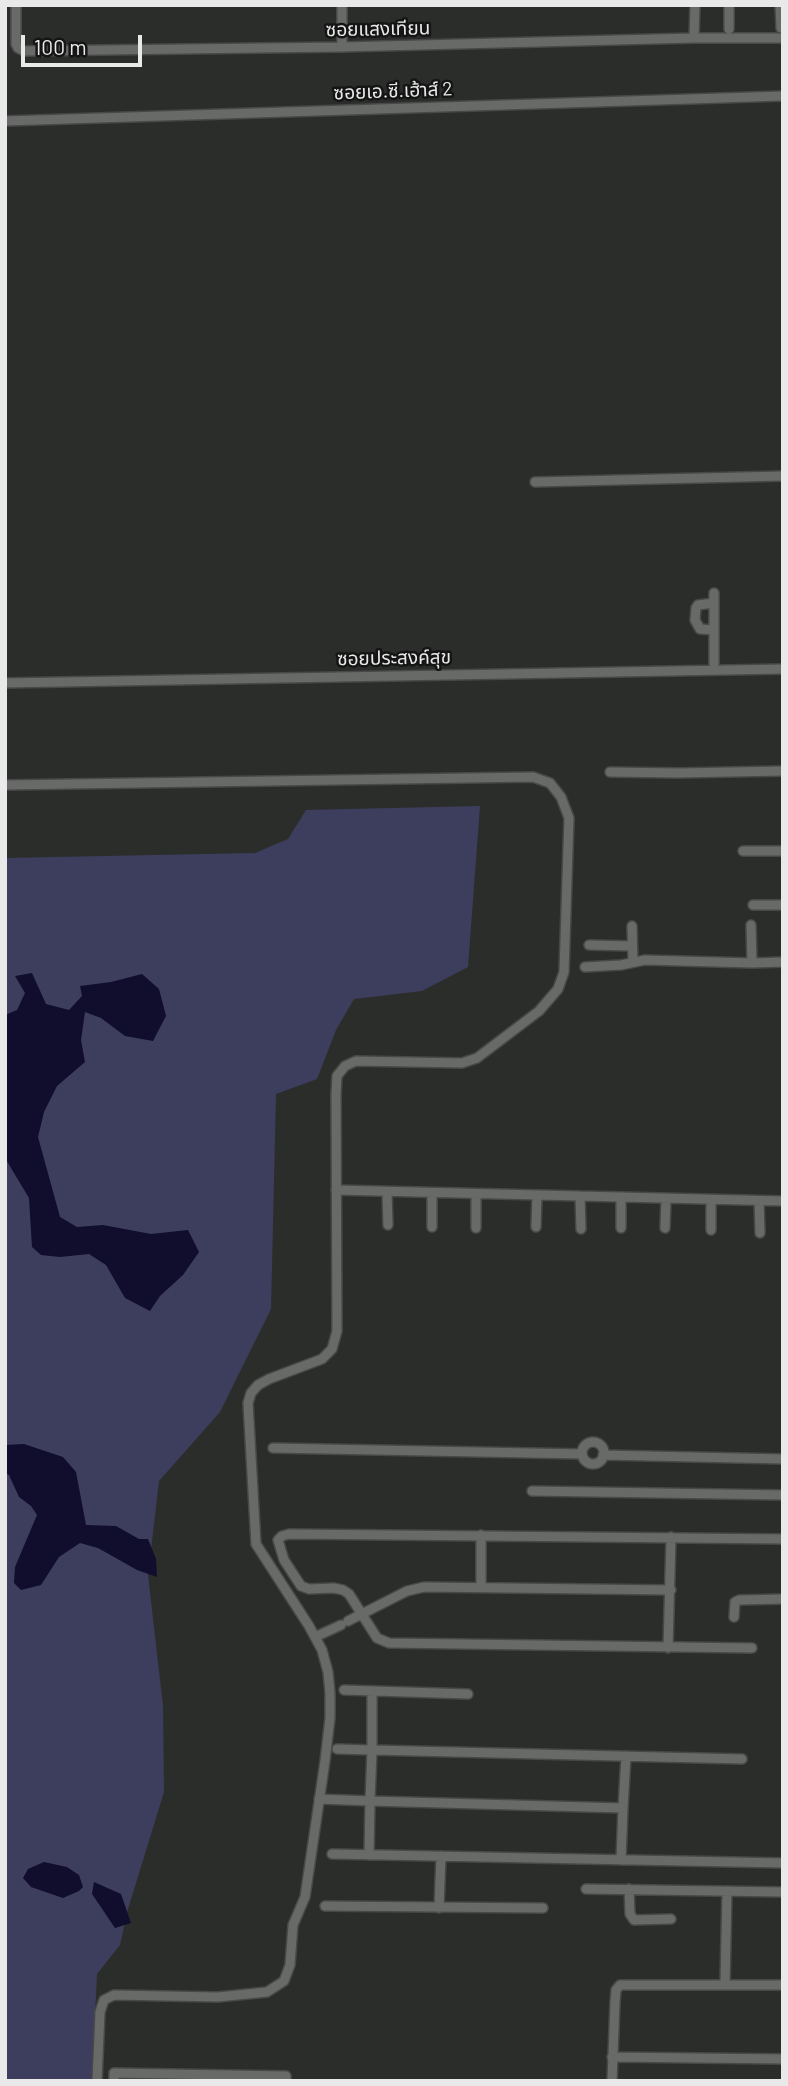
<!DOCTYPE html>
<html>
<head>
<meta charset="utf-8">
<style>
	body { margin:0 }
	#map { position:relative; width:788px; height:2086px; overflow:hidden; background:#2b2d2b; font-family:Barlow,sans-serif }
	canvas { display:block }
	.frame { position:absolute; inset:0; border:7px solid #e8e9e8; pointer-events:none }
	.scale { position:absolute; left:21px; top:35px; width:121px; height:32px; box-sizing:border-box; border:4px solid #e8e9e8; border-top:0; padding-left:9px; font-size:21px; line-height:24px; white-space:nowrap; color:#e8e9e8; -webkit-text-stroke:5px #141514; paint-order:stroke }
</style>
</head>
<body>
<div id="map">
<canvas width="788" height="2086"></canvas>
<div class="frame"></div>
<div class="scale">100 m</div>
</div>
<script>
const ctx = document.querySelector('canvas').getContext('2d');
ctx.lineJoin = 'round';
function fill(path, color) {
  ctx.fillStyle = color;
  ctx.fill(path, 'evenodd');
}
function shape(rows) {
  const path = new Path2D();
  for (const r of rows) {
    if (r.length === 3) {
      path.moveTo(r[0] + r[2], r[1]);
      path.arc(r[0], r[1], r[2], 0, 2 * Math.PI);
      continue;
    }
    path.moveTo(r[0], r[1]);
    for (let i = 2; i < r.length; i += 2) path.lineTo(r[i], r[i + 1]);
  }
  return path;
}
function trace(path, color, width, dash) {
  ctx.strokeStyle = color;
  ctx.lineWidth = width;
  ctx.lineCap = dash ? 'butt' : 'round';
  ctx.setLineDash(dash || []);
  ctx.stroke(path);
}
function write(font, color, halo, rows, align = 'center') {
  ctx.font = font + ' Barlow,"Noto Sans Thai",sans-serif';
  ctx.lineWidth = 5;
  ctx.setLineDash([]);
  ctx.textBaseline = 'middle';
  ctx.strokeStyle = halo;
  ctx.fillStyle = color;
  for (const [text, x, y, turn = 0] of rows) {
    ctx.save();
    ctx.translate(x, y);
    ctx.rotate((+turn || 0) * Math.PI / 180);
    ctx.textAlign = isNaN(turn) ? turn : align;
    if (halo) ctx.strokeText(text, 0, 0);
    ctx.fillText(text, 0, 0);
    ctx.restore();
  }
}
fill(shape([
	[480,806,468,967,422,991,354,999,336,1030,317,1079,276,1094,271,1309,220,1412,159,1481,148,1575,163,1706,164,1792,128,1909,120,1945,97,1974,92,2081,5,2081,5,858,255,853,288,839,306,810]
]), '#3d3e5d');
fill(shape([
	[32,973,46,1004,69,1010,82,996,80,986,111,982,142,974,159,989,166,1016,153,1041,125,1036,101,1018,85,1012,81,1040,85,1062,57,1086,44,1112,38,1137,60,1217,77,1227,103,1225,151,1234,188,1230,199,1252,183,1275,160,1296,150,1311,125,1298,106,1265,89,1254,60,1257,41,1255,32,1247,29,1198,5,1158,5,1015,17,1010,25,993,15,976],
	[24,1444,63,1457,76,1472,86,1525,116,1526,139,1539,148,1539,156,1559,157,1577,137,1570,98,1548,80,1543,59,1557,41,1585,21,1590,14,1583,15,1567,37,1515,31,1506,19,1497,9,1475,5,1473,5,1445],
	[44,1862,67,1867,79,1875,83,1887,79,1891,63,1898,31,1887,23,1878,28,1869],
	[94,1882,121,1894,131,1923,115,1928,92,1894]
]), '#100d2d');
const street = shape([
	[16,5,16,44,18,48,24,51,342,47,694,38,783,38],
	[342,5,342,47],
	[729,5,729,29],
	[780,5,781,28],
	[694,38,695,5],
	[5,121,783,96],
	[535,482,783,476],
	[714,630,700,629,695,620,696,608,698,605,714,603],
	[714,670,714,593],
	[5,683,783,669],
	[610,772,678,773,783,771],
	[5,785,533,777,550,783,561,797,569,818,564,972,558,989,539,1011,477,1058,462,1063,356,1061,345,1066,337,1076,336,1094,337,1331,332,1349,322,1359,269,1379,258,1385,251,1393,248,1403,256,1544,309,1626,322,1650,328,1672,330,1693,330,1718,325,1761,305,1897,293,1925,290,1965,284,1981,267,1992,218,1997,114,1995,104,2000,100,2012,97,2081],
	[743,851,783,851],
	[753,905,783,905],
	[751,925,752,963],
	[632,926,633,962],
	[589,945,632,946],
	[585,967,621,965,645,960,752,963,783,962],
	[336,1190,783,1201],
	[387,1192,388,1225],
	[432,1193,432,1227],
	[580,1196,581,1229],
	[621,1197,621,1228],
	[759,1201,760,1233],
	[536,1227,537,1195],
	[476,1228,476,1194],
	[665,1228,666,1199],
	[711,1230,711,1200],
	[593,1453,11],
	[273,1448,582,1454],
	[603,1455,783,1459],
	[532,1491,783,1495],
	[481,1535,481,1587],
	[734,1617,735,1602,739,1600,783,1599],
	[348,1621,407,1591,424,1587,671,1590],
	[315,1637,341,1625],
	[668,1648,671,1537],
	[752,1648,389,1643,377,1638,349,1594,343,1590,334,1588,309,1589,301,1586,284,1560,278,1540,282,1536,289,1534,783,1539],
	[344,1690,468,1694],
	[337,1749,372,1750,372,1691],
	[319,1799,370,1801,372,1750,742,1759],
	[332,1854,783,1863],
	[369,1855,370,1801,623,1808,626,1756],
	[621,1860,623,1808],
	[586,1889,783,1892],
	[629,1889,630,1914,634,1920,671,1919],
	[325,1906,543,1908],
	[439,1908,441,1856],
	[725,1984,727,1891],
	[612,2057,783,2059],
	[114,2081,114,2073,286,2076,286,2081],
	[612,2081,615,2002,616,1990,620,1985,783,1985]
]);
trace(street, '#474847', 12);
trace(street, '#686a68', 9);
write('19px', '#e8e9e8', '#141514', [
	["ซอยแสงเทียน",378,29,-1],
	["ซอยเอ.ซี.เฮ้าส์ 2",393,91,-2],
	["ซอยประสงค์สุข",394,658,-1]
]);
</script>
</body>
</html>
